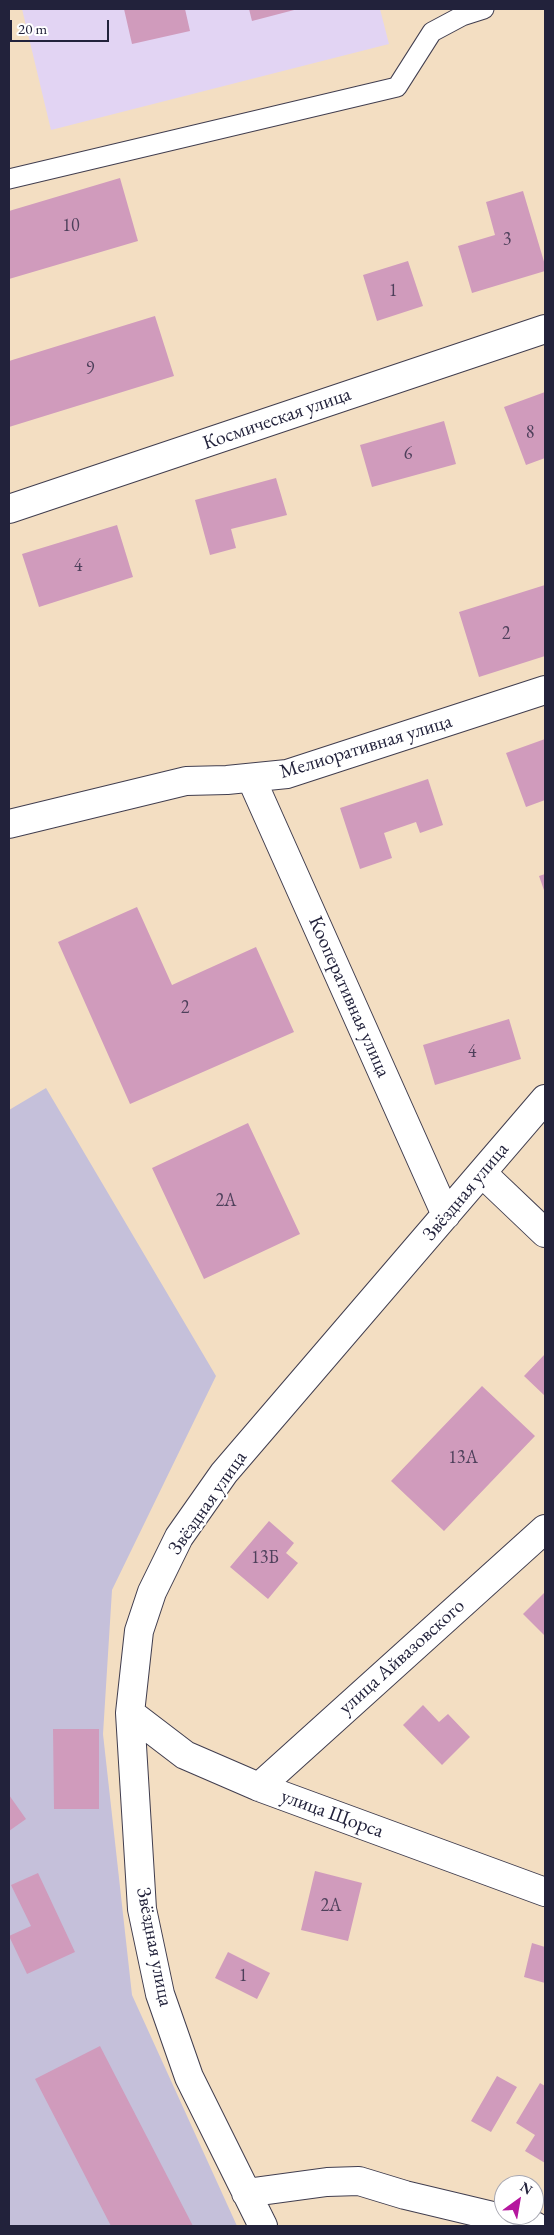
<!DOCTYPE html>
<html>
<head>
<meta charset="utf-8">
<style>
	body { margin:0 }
	#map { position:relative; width:554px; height:2235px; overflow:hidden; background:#f3dec2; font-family:"EB Garamond",serif }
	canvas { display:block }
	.frame { position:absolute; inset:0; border:10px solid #22223b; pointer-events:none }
	.north { position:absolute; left:494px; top:2175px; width:50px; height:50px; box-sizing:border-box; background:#fff; border:1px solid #a7a7b1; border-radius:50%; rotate:32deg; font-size:14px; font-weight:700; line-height:20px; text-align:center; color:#22223b }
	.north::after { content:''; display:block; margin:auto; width:18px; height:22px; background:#b5179e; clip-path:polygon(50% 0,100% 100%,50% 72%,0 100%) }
	.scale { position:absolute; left:10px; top:20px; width:99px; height:22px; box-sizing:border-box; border:2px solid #22223b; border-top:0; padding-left:6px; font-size:15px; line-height:18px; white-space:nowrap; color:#22223b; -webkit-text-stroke:4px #fff; paint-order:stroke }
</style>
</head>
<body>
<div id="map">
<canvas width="554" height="2235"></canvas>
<div class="frame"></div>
<div class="north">N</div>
<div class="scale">20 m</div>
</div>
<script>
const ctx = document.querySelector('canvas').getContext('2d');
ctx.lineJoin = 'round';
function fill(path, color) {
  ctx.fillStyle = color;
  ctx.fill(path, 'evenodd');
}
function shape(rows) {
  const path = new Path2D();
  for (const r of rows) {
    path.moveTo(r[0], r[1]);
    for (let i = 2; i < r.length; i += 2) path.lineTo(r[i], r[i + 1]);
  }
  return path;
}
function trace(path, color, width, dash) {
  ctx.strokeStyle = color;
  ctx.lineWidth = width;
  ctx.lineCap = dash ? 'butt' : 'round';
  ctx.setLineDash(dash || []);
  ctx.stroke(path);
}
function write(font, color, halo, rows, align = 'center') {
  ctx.font = font + ' "EB Garamond",serif';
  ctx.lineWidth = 4.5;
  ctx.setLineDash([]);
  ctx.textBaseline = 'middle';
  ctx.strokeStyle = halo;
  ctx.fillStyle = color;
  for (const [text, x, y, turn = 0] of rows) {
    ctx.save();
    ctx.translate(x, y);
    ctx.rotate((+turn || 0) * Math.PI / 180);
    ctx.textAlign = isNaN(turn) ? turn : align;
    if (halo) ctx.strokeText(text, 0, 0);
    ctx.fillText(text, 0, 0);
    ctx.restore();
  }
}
fill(shape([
	[22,9,380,9,389,44,51,130]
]), '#e2d4f3');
fill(shape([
	[46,1088,216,1376,112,1590,103,1734,132,1995,237,2226,9,2226,9,1110]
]), '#c5c0da');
fill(shape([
	[124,9,185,9,190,31,132,44],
	[249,9,298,9,252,21],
	[120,178,138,241,9,279,9,211],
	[523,191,545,265,545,271,472,293,458,246,495,235,486,202],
	[408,261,423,306,377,321,363,275],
	[155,316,174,376,9,427,9,361],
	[545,392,545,458,526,465,504,407],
	[444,421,456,464,372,487,360,445],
	[276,478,287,515,231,529,236,548,210,555,195,500],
	[117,525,133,577,39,607,22,554],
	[545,585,545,656,479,677,459,612],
	[545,739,545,800,526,807,506,753],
	[428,779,443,825,420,833,416,822,384,833,392,858,360,869,340,808],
	[545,874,545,893,539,876],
	[137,907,172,985,256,947,294,1032,130,1104,58,942],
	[509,1019,521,1059,435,1085,423,1045],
	[248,1123,300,1234,204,1279,152,1168],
	[545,1354,545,1396,524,1376],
	[482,1386,535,1436,444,1531,391,1481],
	[269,1521,294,1543,286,1553,298,1563,268,1599,230,1567],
	[544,1593,545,1594,545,1636,523,1614],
	[423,1705,439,1722,448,1714,470,1737,442,1765,403,1725],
	[53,1729,99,1729,99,1809,54,1809],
	[9,1795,26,1819,9,1831],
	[315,1871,362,1883,348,1941,301,1930],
	[38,1873,75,1952,27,1974,9,1936,31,1926,11,1885],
	[532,1943,545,1947,545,1983,524,1977],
	[228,1952,270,1973,257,1999,215,1978],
	[100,2046,193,2226,111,2226,35,2079],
	[497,2076,517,2087,491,2132,471,2121],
	[540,2083,545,2086,545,2163,525,2151,535,2135,516,2123]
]), '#d09bbc');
const service = shape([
	[9,179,397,87,432,32,462,16,484,9]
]);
const minor = shape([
	[9,509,545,329],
	[251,778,446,1215],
	[9,824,186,781,227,780,287,774,545,690],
	[482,1173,545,1233],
	[130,1713,185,1755,259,1787,545,1892],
	[259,1787,545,1529],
	[246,2193,327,2182,359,2181,405,2195,535,2226],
	[263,2226,189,2077,160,1994,142,1909,130,1713,139,1631,152,1592,179,1537,224,1473,545,1099]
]);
trace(service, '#413e4f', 21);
trace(minor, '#413e4f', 30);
trace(service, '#fff', 19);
trace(minor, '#fff', 28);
write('18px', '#4e405b', null, [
	["10",71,226],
	["3",507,240],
	["1",393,291],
	["9",90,369],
	["8",530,433],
	["6",408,454],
	["4",78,566],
	["2",506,634],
	["2",185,1008],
	["4",472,1052],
	["2А",226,1201],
	["13А",463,1458],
	["13Б",265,1558],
	["2А",331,1906],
	["1",243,1976]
]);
write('20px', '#22223b', '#fff', [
	["Космическая улица",277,419,-19],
	["Мелиоративная улица",366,747,-17],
	["Кооперативная улица",349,997,66],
	["Звёздная улица",466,1192,-50],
	["Звёздная улица",208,1503,-55],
	["улица Айвазовского",402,1657,-42],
	["улица Щорса",332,1814,20],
	["Звёздная улица",154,1947,79]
]);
</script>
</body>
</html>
